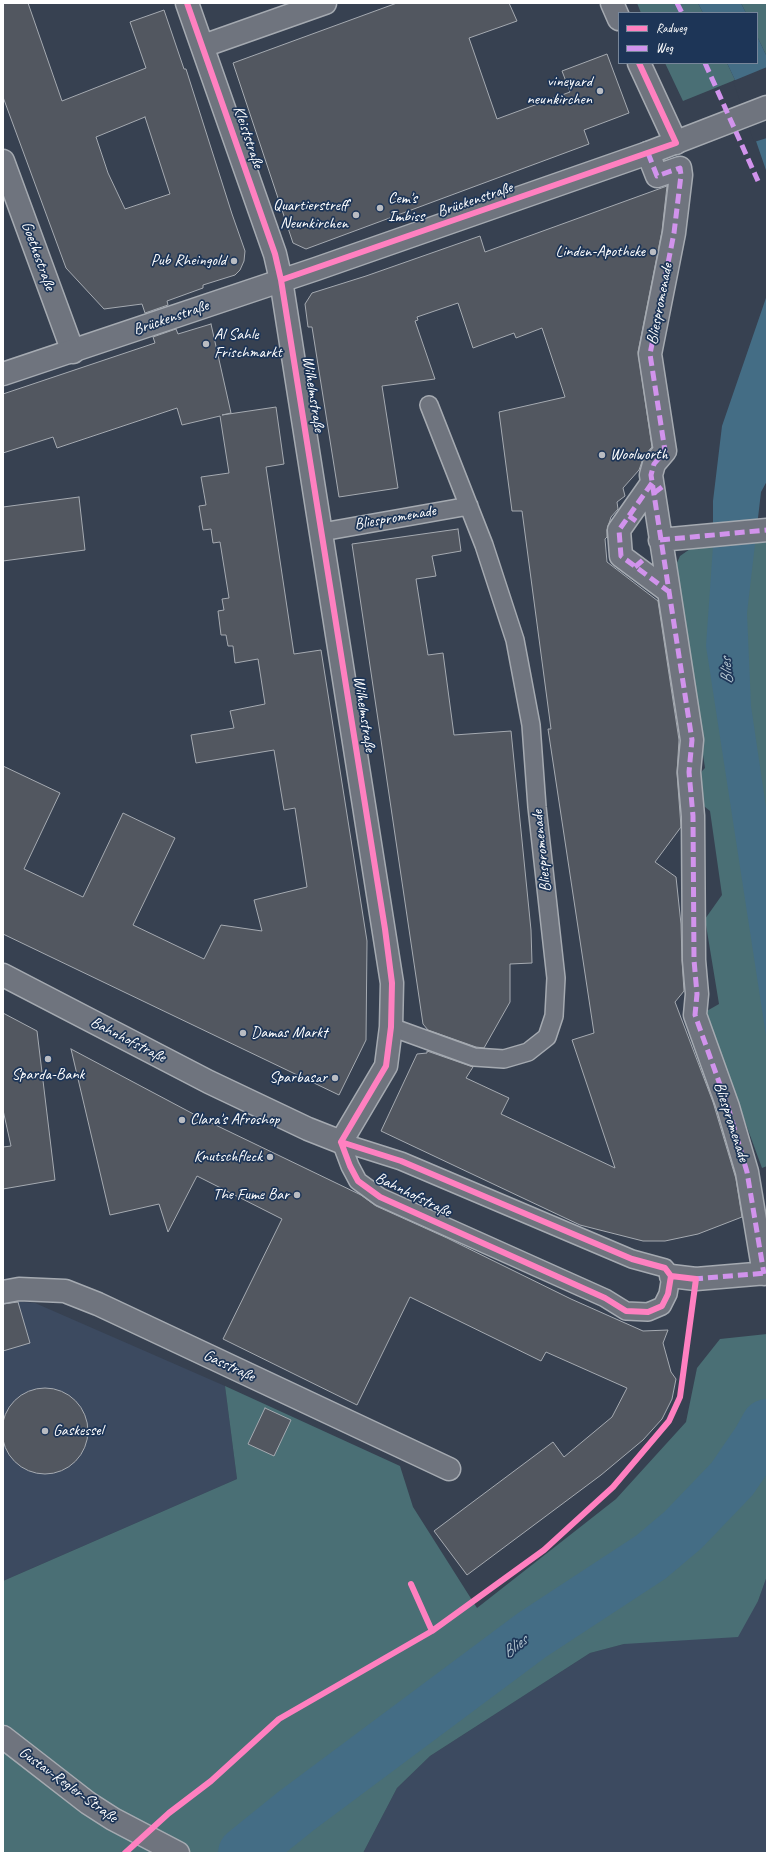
<!DOCTYPE html>
<html>
<head>
<meta charset="utf-8">
<style>
	body { margin:0 }
	#map { position:relative; width:770px; height:1856px; overflow:hidden; background:#374151; font-family:Caveat,sans-serif }
	canvas { display:block }
	.frame { position:absolute; inset:0; border:4px solid #fff; pointer-events:none }
	.legend { position:absolute; left:618px; top:12px; width:140px; height:52px; box-sizing:border-box; background:#1d3557; border:1px solid #77869a; margin:0; padding:5px 7px; list-style:none; font-size:12px; color:#fff }
	.legend li { display:flex; align-items:center; gap:8px; height:20px }
	.legend b { width:20px; border:1px solid #77869a }
</style>
</head>
<body>
<div id="map">
<canvas width="770" height="1856"></canvas>
<div class="frame"></div>
<ul class="legend">
<li><b style="height:5px;background:#ff80c0"></b>Radweg</li>
<li><b style="height:5px;background:#d193ec"></b>Weg</li>
</ul>
</div>
<script>
const ctx = document.querySelector('canvas').getContext('2d');
ctx.lineJoin = 'round';
function fill(path, color) {
  ctx.fillStyle = color;
  ctx.fill(path, 'evenodd');
}
function shape(rows) {
  const path = new Path2D();
  for (const r of rows) {
    if (r.length === 3) {
      path.moveTo(r[0] + r[2], r[1]);
      path.arc(r[0], r[1], r[2], 0, 2 * Math.PI);
      continue;
    }
    path.moveTo(r[0], r[1]);
    for (let i = 2; i < r.length; i += 2) path.lineTo(r[i], r[i + 1]);
  }
  return path;
}
function trace(path, color, width, dash) {
  ctx.strokeStyle = color;
  ctx.lineWidth = width;
  ctx.lineCap = dash ? 'butt' : 'round';
  ctx.setLineDash(dash || []);
  ctx.stroke(path);
}
function write(font, color, halo, rows, align = 'center') {
  ctx.font = font + ' Caveat,sans-serif';
  ctx.lineWidth = 3.5;
  ctx.setLineDash([]);
  ctx.textBaseline = 'middle';
  ctx.strokeStyle = halo;
  ctx.fillStyle = color;
  for (const [text, x, y, turn = 0] of rows) {
    ctx.save();
    ctx.translate(x, y);
    ctx.rotate((+turn || 0) * Math.PI / 180);
    ctx.textAlign = isNaN(turn) ? turn : align;
    if (halo) ctx.strokeText(text, 0, 0);
    ctx.fillText(text, 0, 0);
    ctx.restore();
  }
}
fill(shape([
	[13,1301,35,1303,225,1386,237,1479,3,1581,3,1303],
	[767,1576,767,1853,363,1853,397,1788,430,1756,590,1653,624,1644,758,1601]
]), '#3c4a60');
fill(shape([
	[637,3,698,3,703,13,641,13],
	[741,3,767,3,767,57,757,36,757,13,746,13],
	[665,63,727,63,735,80,683,101],
	[767,541,767,1166,762,1168,705,1012,719,1004,705,919,722,895,710,811,700,803,698,775,705,768,675,567,680,556,690,549],
	[767,1334,767,1576,758,1601,738,1637,624,1644,590,1653,430,1756,397,1788,363,1853,3,1853,3,1581,237,1479,225,1386,400,1466,413,1507,477,1608,616,1499,686,1422,697,1368,720,1339]
]), '#4a6f75');
fill(shape([
	[698,3,741,3,746,13,703,13],
	[757,36,767,57,767,173,735,80,727,63,757,63],
	[767,295,767,481,761,492,747,613,751,706,767,814,767,1042,706,646,713,546,713,501,722,426]
]), '#446d85');
fill(shape([
	[767,67,767,138,754,142,733,81]
]), '#374151');
trace(shape([
	[244,1853,296,1811,532,1635,651,1557,683,1530,732,1479,758,1441,767,1425]
]), '#446d85', 52);
const building = shape([
	[3,3,28,3,62,101,146,68,130,22,164,10,184,69,186,69,232,214,245,251,244,261,240,270,235,275,203,285,203,288,167,301,168,305,145,313,142,304,104,309,66,268,3,97,3,3],
	[145,117,170,194,125,209,108,173,96,137,145,117],
	[397,3,509,3,517,21,469,38,497,119,570,92,562,71,607,54,629,113,584,130,589,144,306,249,293,243,233,63,397,3],
	[667,186,662,231,638,352,652,447,644,456,639,470,623,488,625,496,617,502,618,509,611,517,607,530,607,537,605,539,607,562,658,601,679,740,677,773,681,827,655,862,676,877,681,924,682,960,684,991,675,1002,713,1102,736,1179,742,1217,698,1234,665,1241,643,1241,580,1225,381,1131,417,1054,427,1053,427,1051,473,1067,466,1078,509,1098,501,1114,615,1168,572,1040,594,1033,548,729,551,729,522,511,512,511,499,412,565,397,542,328,516,338,514,333,473,348,458,303,417,317,418,320,415,321,435,379,382,386,398,488,339,497,312,327,308,327,305,304,312,293,366,276,480,236,485,252,667,186],
	[211,324,231,413,222,415,276,407,284,464,266,467,294,654,321,650,367,941,366,1040,339,1095,3,934,3,766,60,793,24,869,83,897,123,813,175,838,133,925,204,959,221,925,262,931,254,900,307,887,295,808,284,810,274,750,196,763,191,735,234,728,230,711,265,704,258,659,235,663,233,646,228,646,226,635,221,635,218,611,224,610,222,599,229,598,220,542,213,543,211,529,203,530,199,506,206,505,201,477,229,473,220,416,182,425,177,408,57,448,53,437,3,453,3,394,155,343,153,337,176,329,178,334,211,324],
	[79,497,85,550,3,561,3,507,79,497],
	[458,529,461,551,432,556,436,576,416,579,428,655,443,653,454,735,511,731,531,930,532,963,510,964,510,1002,484,1048,476,1047,428,1030,423,1024,352,544,458,529],
	[3,1013,37,1031,55,1180,3,1189,3,1147,11,1146,3,1110,3,1013],
	[71,1049,201,1118,361,1195,376,1206,447,1238,571,1299,643,1331,668,1330,663,1343,671,1372,676,1379,672,1399,662,1419,643,1440,601,1475,467,1575,434,1531,553,1442,564,1457,612,1417,627,1388,546,1352,541,1361,410,1297,357,1405,223,1339,282,1219,197,1176,168,1232,159,1204,110,1215,71,1049],
	[18,1302,30,1343,3,1351,3,1304,18,1302],
	[45,1431,43],
	[265,1408,291,1420,274,1456,248,1444,265,1408]
]);
fill(building, '#525760');
trace(building, '#a5aab1', 1);
const service = shape([
	[322,532,469,506],
	[391,1027,474,1057,504,1059,528,1052,547,1037,554,1016,556,978,537,807,531,725,515,640,484,545,429,405],
	[341,1142,401,1161,632,1259,665,1268,671,1276,668,1294,662,1306,648,1312,626,1311,605,1298,380,1197,358,1181,350,1166,341,1142]
]);
const pedestrian = shape([
	[648,153,657,176,680,168,681,175,674,233,650,354,665,451,654,464,651,475,692,740,689,772,693,816,694,960,697,994,695,1015,728,1107,747,1172,764,1274],
	[652,483,619,530,621,556,668,591],
	[660,540,767,530],
	[671,1276,696,1279,767,1273]
]);
const minor = shape([
	[612,3,619,19],
	[203,46,325,3],
	[639,63,676,143],
	[3,161,73,352],
	[3,975,209,1082,308,1129,341,1142,386,1066,391,1027,392,983,281,280,275,254,187,3],
	[3,1292,19,1289,65,1291,98,1304,449,1469]
]);
const tertiary = shape([
	[3,374,316,269,648,153,767,107]
]);
const secondary = shape([
	[3,1737,88,1803,113,1819,178,1853]
]);
trace(service, '#a5aab1', 20);
trace(pedestrian, '#a5aab1', 25);
trace(minor, '#a5aab1', 25);
trace(tertiary, '#a5aab1', 25);
trace(secondary, '#a5aab1', 25);
trace(service, '#6f747e', 17);
trace(pedestrian, '#6f747e', 22);
trace(minor, '#6f747e', 22);
trace(tertiary, '#6f747e', 22);
trace(secondary, '#6f747e', 22);
trace(shape([
	[677,3,682,13],
	[705,63,758,181],
	[648,153,657,176,680,168,681,175,674,233,650,354,665,451,654,464,651,475,692,740,689,772,693,816,694,960,697,994,695,1015,728,1107,747,1172,764,1274],
	[652,483,619,530,621,556,668,591],
	[654,493,662,487],
	[629,516,636,521],
	[660,540,767,530],
	[635,567,643,560],
	[693,1279,767,1273]
]), '#d193ec', 5, [10, 5]);
trace(shape([
	[187,3,275,254,281,280,385,929,392,983,391,1027,386,1066,341,1142],
	[281,280,676,143,639,63],
	[341,1142,401,1161,632,1259,665,1268,671,1276,668,1294,662,1306,648,1312,626,1311,605,1298,380,1197,358,1181,350,1166,341,1142],
	[411,1584,432,1631],
	[125,1853,169,1813,211,1781,279,1719,432,1631,544,1550,613,1487,669,1421,680,1397,696,1279,671,1276]
]), '#ff80c0', 6);
for (const [x, y, r, color] of [
	[600,91,4,"#b9bcc2"],
	[380,208,4,"#b9bcc2"],
	[356,215,4,"#b9bcc2"],
	[653,252,4,"#b9bcc2"],
	[234,261,4,"#b9bcc2"],
	[206,344,4,"#b9bcc2"],
	[602,455,4,"#b9bcc2"],
	[243,1033,4,"#b9bcc2"],
	[48,1059,4,"#b9bcc2"],
	[335,1078,4,"#b9bcc2"],
	[182,1120,4,"#b9bcc2"],
	[270,1157,4,"#b9bcc2"],
	[297,1195,4,"#b9bcc2"],
	[45,1431,4,"#b9bcc2"]
]) {
  const dot = new Path2D();
  dot.arc(x, y, r, 0, 2 * Math.PI);
  ctx.fillStyle = color;
  ctx.fill(dot);
  trace(dot, '#1d3557', 1.5);
}
write('16px', '#fff', '#1d3557', [
	["vineyard",592,82],
	["neunkirchen",592,100],
	["Cem's",388,199,"left"],
	["Imbiss",388,217,"left"],
	["Quartierstreff",348,206],
	["Neunkirchen",348,224],
	["Linden-Apotheke",645,252],
	["Pub Rheingold",226,261],
	["Al Sahle",214,335,"left"],
	["Frischmarkt",214,353,"left"],
	["Woolworth",610,455,"left"],
	["Damas Markt",251,1033,"left"],
	["Sparda-Bank",48,1075,"center"],
	["Sparbasar",327,1078],
	["Clara's Afroshop",190,1120,"left"],
	["Knutschfleck",262,1157],
	["The Fume Bar",289,1195],
	["Gaskessel",53,1431,"left"]
], 'right');
write('16px', '#fff', '#1d3557', [
	["Kleiststraße",248,137,71],
	["Brückenstraße",475,200,-19],
	["Goethestraße",38,256,70],
	["Bliespromenade",660,304,-79],
	["Brückenstraße",171,318,-19],
	["Wilhelmstraße",313,394,81],
	["Bliespromenade",395,518,-10],
	["Wilhelmstraße",364,714,81],
	["Bliespromenade",542,851,-96],
	["Bahnhofstraße",128,1040,27],
	["Bliespromenade",731,1122,72],
	["Bahnhofstraße",413,1195,26],
	["Gasstraße",229,1366,25],
	["Gustav-Regler-Straße",68,1785,36]
]);
write('italic 17px', '#b5c6d0', '#1d3557', [
	["Blies",727,671,-93],
	["Blies",515,1647,-37]
]);
</script>
</body>
</html>
